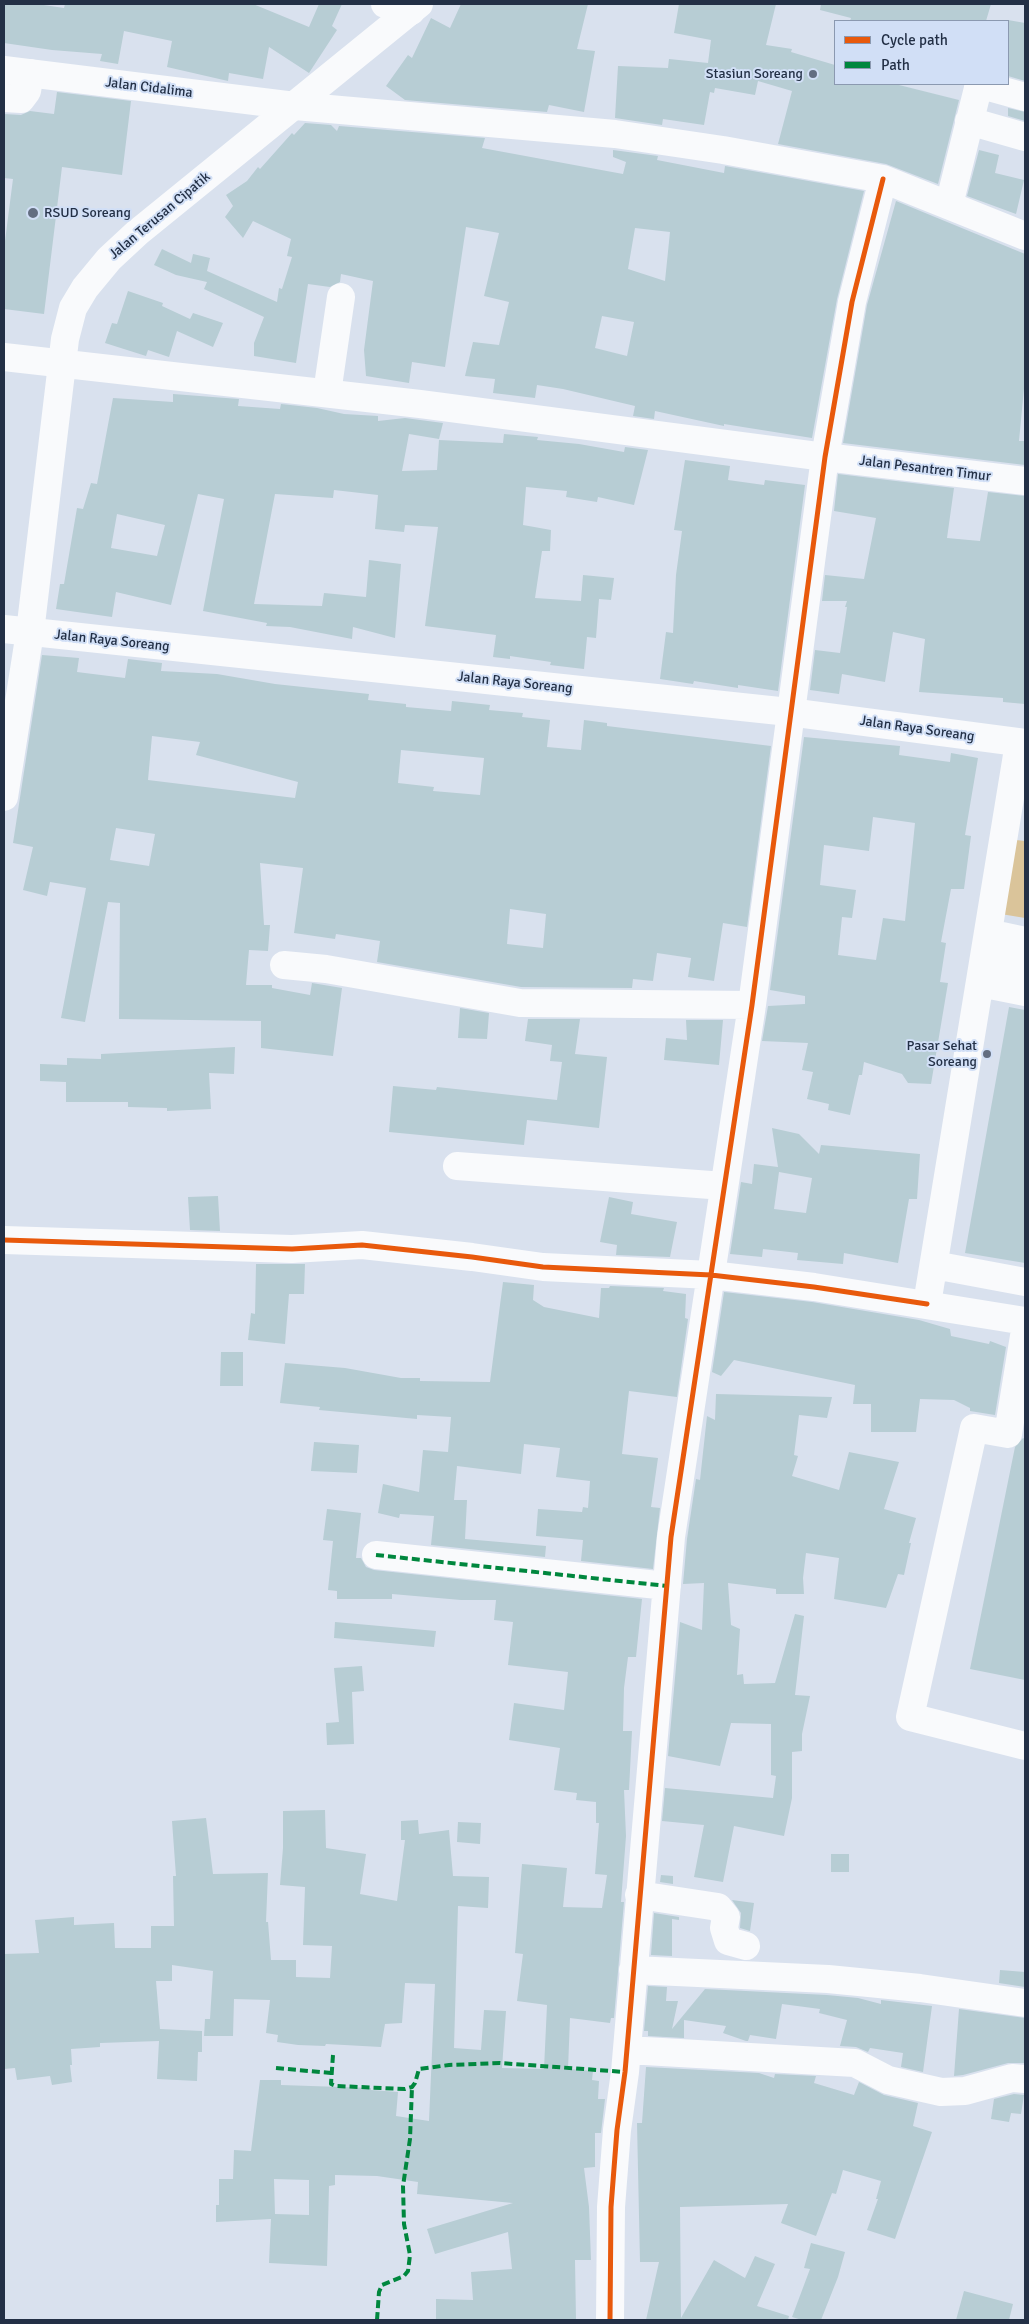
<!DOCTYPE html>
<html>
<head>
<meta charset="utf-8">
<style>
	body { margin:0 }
	#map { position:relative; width:1029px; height:2324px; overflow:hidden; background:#d9e1ee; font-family:Signika,sans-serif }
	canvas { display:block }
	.frame { position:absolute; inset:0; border:5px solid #233046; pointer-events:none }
	.legend { position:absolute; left:834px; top:20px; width:175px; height:65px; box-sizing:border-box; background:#d1dff6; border:1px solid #8b99b0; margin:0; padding:6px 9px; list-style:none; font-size:15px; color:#233046 }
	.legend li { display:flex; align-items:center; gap:10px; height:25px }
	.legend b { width:25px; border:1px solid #8b99b0 }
</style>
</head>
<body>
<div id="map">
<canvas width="1029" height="2324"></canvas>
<div class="frame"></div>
<ul class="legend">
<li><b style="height:6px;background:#e8590c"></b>Cycle path</li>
<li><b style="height:6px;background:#00873e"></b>Path</li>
</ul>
</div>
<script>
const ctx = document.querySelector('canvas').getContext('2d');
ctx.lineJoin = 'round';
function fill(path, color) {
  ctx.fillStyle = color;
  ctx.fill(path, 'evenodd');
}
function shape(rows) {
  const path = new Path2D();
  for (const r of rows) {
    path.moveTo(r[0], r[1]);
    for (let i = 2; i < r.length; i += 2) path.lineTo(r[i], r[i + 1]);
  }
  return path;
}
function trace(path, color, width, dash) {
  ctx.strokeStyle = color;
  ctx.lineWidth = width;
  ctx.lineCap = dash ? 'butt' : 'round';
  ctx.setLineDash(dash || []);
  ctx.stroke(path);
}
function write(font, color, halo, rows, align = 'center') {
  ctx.font = font + ' Signika,sans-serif';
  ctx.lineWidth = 4;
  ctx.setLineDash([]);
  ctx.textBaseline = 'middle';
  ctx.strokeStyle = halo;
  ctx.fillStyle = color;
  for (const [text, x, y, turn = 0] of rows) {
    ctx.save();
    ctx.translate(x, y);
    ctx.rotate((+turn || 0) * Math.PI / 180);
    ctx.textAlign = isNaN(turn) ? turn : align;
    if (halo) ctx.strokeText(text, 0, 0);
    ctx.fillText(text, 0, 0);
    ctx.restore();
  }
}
fill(shape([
	[1016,840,1025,841,1025,918,1001,914]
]), '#dac49a');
fill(shape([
	[4,4,37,4,64,8,65,4,253,4,309,27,319,4,342,4,332,26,337,30,309,73,269,47,263,79,229,73,228,81,167,67,172,41,124,31,118,64,100,61,102,54,52,50,4,43],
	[461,4,588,4,577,49,595,51,584,112,549,105,547,112,405,100,386,86,408,55,412,58,431,18,450,28],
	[679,4,776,4,766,45,792,49,791,52,835,65,835,84,895,84,959,100,938,184,886,164,778,144,792,91,758,81,755,95,715,88,714,93,710,92,704,125,663,119,662,125,615,118,618,66,668,68,669,59,708,63,711,40,674,33],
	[821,4,991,4,986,21,850,21,851,18,820,10],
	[1008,20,1025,23,1025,81,1008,76],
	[57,92,131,101,122,175,62,167,44,314,4,309,4,241,5,241,13,179,4,178,4,114,21,115,30,111,54,114],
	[1008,108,1025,112,1025,121,1008,116],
	[305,123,331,125,337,131,339,126,485,138,482,148,623,174,626,162,613,157,613,150,658,156,657,160,724,173,725,166,864,191,837,299,812,438,724,424,724,426,655,411,654,419,633,416,635,406,563,389,537,385,535,398,493,393,495,379,465,376,473,342,499,345,509,302,484,296,499,233,466,227,445,367,412,362,409,383,366,376,364,350,373,281,341,274,340,282,330,287,308,284,296,363,254,356,254,343,264,317,204,289,207,282,176,275,154,265,162,249,191,263,193,254,210,258,207,271,277,302,279,288,282,289,292,257,287,256,291,239,253,221,243,238,225,217,233,206,226,195,247,181,258,167,260,169,292,133,294,135],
	[635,228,670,232,665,281,628,269],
	[602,316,634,322,627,356,595,348],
	[979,150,999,155,995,173,1024,180,1016,214,967,196],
	[896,201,1025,254,1025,378,1019,441,1025,441,1025,465,843,443,867,305],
	[128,291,163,303,162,306,190,319,193,313,223,323,213,347,177,331,169,357,148,350,146,356,105,343,112,323,117,324],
	[173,394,239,399,238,406,280,409,281,404,317,408,344,414,378,416,378,421,405,418,443,423,439,439,409,434,402,471,437,470,439,440,503,443,504,434,538,437,537,440,579,444,624,452,625,447,648,450,634,505,598,497,597,502,566,497,567,491,526,487,523,525,551,530,550,551,542,551,535,598,581,601,583,575,614,578,611,600,599,599,596,638,587,637,584,669,550,665,551,662,510,656,510,659,493,657,496,635,425,626,438,527,405,525,404,532,375,529,378,495,334,490,333,498,275,494,254,604,322,606,324,593,366,597,369,560,401,564,395,638,353,627,352,639,290,627,266,626,267,623,203,611,224,499,198,494,171,605,116,592,112,617,56,609,60,584,64,584,77,508,83,509,91,483,97,484,113,398,173,402],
	[117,514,165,525,157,556,111,548],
	[685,460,730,466,728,480,764,485,765,480,805,485,778,691,738,685,738,688,694,681,693,684,660,679,666,632,673,633,676,575,682,531,674,530],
	[838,474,954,488,947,538,980,541,988,492,1025,496,1025,704,1003,702,1003,698,919,692,925,639,893,632,885,682,842,674,839,694,810,690,815,650,840,653,847,607,845,607,847,601,822,601,825,575,864,579,876,518,834,511],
	[42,655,79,658,77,672,125,678,128,659,162,663,161,671,217,674,275,684,369,694,368,700,406,704,406,707,451,711,452,701,490,705,489,710,523,713,522,717,550,720,547,747,581,750,584,720,607,723,607,726,771,746,747,927,723,923,714,981,688,977,691,958,657,953,653,981,633,979,632,988,521,987,377,962,380,941,336,934,335,939,294,933,303,868,260,863,264,925,270,925,268,951,249,950,246,985,272,985,272,988,310,995,312,983,342,988,333,1056,261,1048,261,1021,119,1019,120,903,108,902,85,1022,61,1018,86,888,50,882,47,896,23,890,33,847,13,843],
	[152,736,200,742,196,755,298,782,295,798,148,780],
	[401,750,484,758,480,795,433,791,434,787,398,783],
	[116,828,155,834,149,866,110,860],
	[510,909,546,914,543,948,507,944],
	[804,737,900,746,899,755,950,762,951,753,978,758,965,835,971,836,964,889,951,889,941,942,946,943,940,982,948,983,931,1084,908,1083,902,1074,864,1062,862,1075,859,1075,850,1115,828,1110,829,1104,807,1099,813,1072,802,1070,808,1043,762,1041,768,1006,805,1004,805,996,770,990],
	[873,817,915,823,905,921,883,918,876,960,838,955,842,917,852,918,856,890,820,885,824,845,869,851],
	[1009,1007,1025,1010,1025,1263,965,1253],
	[460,1008,489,1013,487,1039,458,1038],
	[528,1019,580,1019,575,1054,607,1057,599,1128,527,1120,524,1145,389,1132,393,1086,436,1090,437,1087,557,1100,562,1062,550,1061,552,1045,525,1041],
	[686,1020,723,1020,719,1065,664,1060,666,1038,687,1040],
	[235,1047,234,1074,209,1073,211,1109,167,1111,167,1108,128,1107,128,1102,66,1102,66,1082,40,1081,40,1064,67,1065,67,1058,101,1059,101,1054],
	[772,1128,799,1134,819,1154,821,1145,920,1154,917,1199,909,1199,898,1263,844,1253,843,1264,797,1260,798,1253,763,1249,762,1257,730,1254,741,1182,752,1184,754,1164,778,1167],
	[779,1172,812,1178,806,1213,774,1209],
	[218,1196,220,1231,190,1230,188,1197],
	[609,1197,633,1202,631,1214,677,1222,670,1257,616,1255,617,1245,600,1242],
	[256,1264,305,1264,304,1294,289,1294,285,1344,248,1340,251,1313,255,1314],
	[503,1282,534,1285,533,1300,544,1307,599,1318,601,1288,609,1288,610,1286,664,1288,663,1291,686,1294,685,1318,688,1319,677,1397,629,1391,622,1454,658,1458,651,1507,660,1508,653,1569,581,1561,583,1540,536,1536,538,1509,582,1512,583,1507,588,1508,590,1481,556,1477,560,1448,524,1444,521,1474,457,1466,454,1500,467,1500,465,1539,546,1546,545,1557,431,1545,434,1516,400,1514,399,1518,378,1513,383,1484,419,1492,423,1450,448,1452,451,1417,417,1415,417,1419,319,1410,320,1407,280,1403,285,1363,345,1368,401,1378,420,1378,420,1381,490,1382],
	[724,1292,812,1302,919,1320,950,1329,951,1336,989,1344,990,1341,1006,1347,995,1415,970,1411,970,1408,954,1400,920,1399,916,1432,871,1432,871,1404,853,1404,855,1385,734,1360,721,1376,712,1372],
	[221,1352,243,1352,243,1386,220,1386],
	[716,1394,832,1397,827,1418,799,1415,794,1455,798,1456,792,1476,839,1490,849,1452,899,1462,884,1509,916,1518,909,1543,911,1543,904,1575,898,1574,886,1608,834,1599,839,1558,806,1553,803,1578,804,1594,776,1594,776,1589,728,1583,731,1625,740,1629,737,1675,743,1674,744,1684,775,1683,795,1614,804,1616,795,1695,810,1696,802,1734,802,1751,792,1752,792,1798,784,1836,734,1826,723,1882,694,1877,704,1825,662,1821,665,1788,773,1798,776,1776,771,1775,771,1724,731,1723,720,1766,668,1756,680,1622,702,1630,704,1583,683,1584,687,1539,696,1479,700,1480,707,1416,715,1420],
	[1023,1438,1025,1439,1025,1680,970,1669,1015,1447],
	[314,1442,359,1445,357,1473,311,1471],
	[327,1509,361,1513,356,1558,361,1558,366,1567,374,1570,642,1599,636,1657,628,1657,624,1688,623,1731,632,1731,629,1790,624,1790,626,1836,621,1902,624,1902,614,2018,611,2018,610,2023,570,2018,568,2069,593,2071,592,2080,599,2081,598,2099,605,2099,601,2133,595,2133,595,2167,584,2168,589,2207,591,2260,575,2260,576,2320,436,2320,436,2299,473,2300,471,2272,512,2269,508,2232,435,2254,427,2229,513,2203,417,2194,418,2182,377,2176,335,2175,335,2185,329,2186,327,2266,269,2263,271,2219,216,2222,216,2205,219,2205,219,2179,233,2179,234,2150,251,2151,260,2080,281,2080,281,2085,371,2088,371,2090,398,2092,396,2116,429,2121,435,1984,405,1983,402,2023,385,2024,381,2047,326,2044,325,2046,298,2045,277,2042,278,2035,266,2033,270,2000,234,1999,233,2036,204,2036,205,2019,210,2019,213,1971,172,1965,172,1981,156,1981,160,2029,202,2031,202,2052,198,2052,197,2081,157,2079,159,2041,100,2043,100,2047,71,2049,72,2065,70,2065,72,2082,52,2085,50,2076,17,2080,15,2068,4,2069,4,1954,39,1953,35,1920,74,1917,74,1925,114,1923,115,1948,151,1948,151,1926,174,1926,173,1876,176,1876,172,1821,206,1818,213,1874,268,1873,266,1922,268,1922,271,1960,296,1960,296,1977,330,1978,332,1946,303,1945,305,1887,280,1885,283,1848,283,1811,325,1810,326,1848,366,1854,360,1894,397,1901,405,1840,401,1840,401,1821,418,1820,419,1834,449,1830,453,1876,489,1877,488,1908,458,1906,454,2048,481,2050,484,2010,506,2011,502,2068,544,2069,547,2005,517,2001,523,1954,515,1953,522,1864,567,1868,563,1907,602,1908,607,1875,595,1874,599,1823,596,1823,596,1802,576,1800,577,1793,554,1790,560,1748,509,1740,514,1703,564,1710,568,1672,508,1665,513,1622,494,1620,496,1600,461,1600,392,1594,392,1599,337,1599,337,1591,328,1590,333,1541,323,1540],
	[274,2179,309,2180,309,2215,275,2214],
	[335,1622,436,1631,434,1647,334,1638],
	[362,1666,364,1691,352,1692,354,1744,327,1745,326,1723,339,1722,334,1668],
	[458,1822,481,1823,480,1844,457,1842],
	[831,1854,849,1854,849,1872,831,1872],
	[661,1875,673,1876,673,1884,660,1882],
	[732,1900,754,1903,750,1931,740,1928,741,1913],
	[654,1913,679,1917,679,1920,672,1919,672,1956,651,1955],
	[1000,1970,1025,1972,1025,1987,999,1983],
	[648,1986,667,1987,666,2001,678,2001,672,2029,705,1989,827,1995,858,1998,881,2004,881,2000,932,2006,923,2072,901,2067,903,2053,870,2048,868,2052,856,2047,840,2046,847,2020,819,2013,820,2009,782,2004,776,2039,750,2035,748,2041,746,2041,723,2033,726,2026,684,2020,684,2038,648,2036,648,2031,644,2031],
	[959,2009,1025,2018,1025,2063,1008,2063,963,2075,954,2076],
	[646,2067,759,2073,774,2078,775,2074,816,2076,814,2083,854,2095,859,2082,884,2095,918,2103,913,2126,932,2132,895,2239,867,2230,878,2199,876,2199,881,2181,843,2170,836,2194,832,2193,816,2236,781,2223,788,2204,680,2207,681,2318,714,2260,745,2278,755,2256,775,2264,757,2306,789,2316,788,2320,646,2320,659,2262,640,2262,637,2123,642,2123],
	[1014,2094,1024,2095,1021,2114,1011,2113,1009,2122,991,2119,994,2099],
	[811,2243,845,2252,838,2277,821,2320,802,2320,792,2317,810,2269,804,2268],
	[964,2291,1013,2304,1009,2320,956,2320]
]), '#b7cdd4');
trace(shape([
	[385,4,411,11],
	[978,84,1025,97],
	[4,98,21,99,27,91,30,73],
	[295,106,615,134,723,150,883,179,1025,236],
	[969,121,1025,137],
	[949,205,979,84],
	[327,393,341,297],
	[4,797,30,632],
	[988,933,1025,941],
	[984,959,1025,967],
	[284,965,326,969,520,1003,752,1005],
	[980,983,1025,992],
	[457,1166,724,1186],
	[4,1240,292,1249,362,1245,472,1257,543,1267,711,1275,814,1287,1025,1321],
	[934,1265,1025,1282],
	[927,1304,1019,743],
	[1025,1330,1008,1434,974,1428,910,1717,1025,1746],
	[376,1555,667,1586],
	[639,1895,718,1907,726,1917,724,1928,728,1941,746,1946],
	[633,1970,828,1979,920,1988,1025,2003],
	[627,2050,855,2063,888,2080,941,2092,965,2091,1012,2078,1025,2079],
	[610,2320,611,2207,617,2130,625,2072,671,1537,752,1005,825,457,852,302,883,179]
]), '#f9fafc', 28);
trace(shape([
	[4,70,295,106],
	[4,357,420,404,825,457,1025,481],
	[4,629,789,712,1025,743],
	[30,632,65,339,73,308,85,288,109,259,137,233,419,4]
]), '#f9fafc', 28);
trace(shape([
	[376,1555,667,1586],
	[333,2055,331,2084,336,2086,405,2089,412,2087,415,2083,419,2069,449,2065,500,2063,625,2072],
	[276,2068,331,2073],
	[377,2320,379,2292,382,2285,404,2276,408,2271,410,2255,404,2224,403,2186,410,2139,412,2087]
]), '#00873e', 4, [8, 4]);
trace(shape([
	[4,1240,292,1249,362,1245,472,1257,543,1267,711,1275,814,1287,927,1304],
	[610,2320,611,2207,617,2130,625,2072,671,1537,752,1005,825,457,852,302,883,179]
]), '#e8590c', 5);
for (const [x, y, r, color] of [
	[813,74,5,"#636e81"],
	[33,213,6,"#636e81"],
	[987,1054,5,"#636e81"]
]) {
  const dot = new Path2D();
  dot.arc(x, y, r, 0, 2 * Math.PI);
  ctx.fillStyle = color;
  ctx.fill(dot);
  trace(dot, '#d1dff6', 2);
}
write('14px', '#233046', '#d1dff6', [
	["Stasiun Soreang",803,74],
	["RSUD Soreang",44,213,"left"],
	["Pasar Sehat",977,1046],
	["Soreang",977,1062]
], 'right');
write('14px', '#233046', '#d1dff6', [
	["Jalan Cidalima",149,88,7],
	["Jalan Terusan Cipatik",160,216,-40],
	["Jalan Pesantren Timur",925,469,7],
	["Jalan Raya Soreang",112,641,6],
	["Jalan Raya Soreang",515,683,6],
	["Jalan Raya Soreang",917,729,8]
]);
</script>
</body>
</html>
